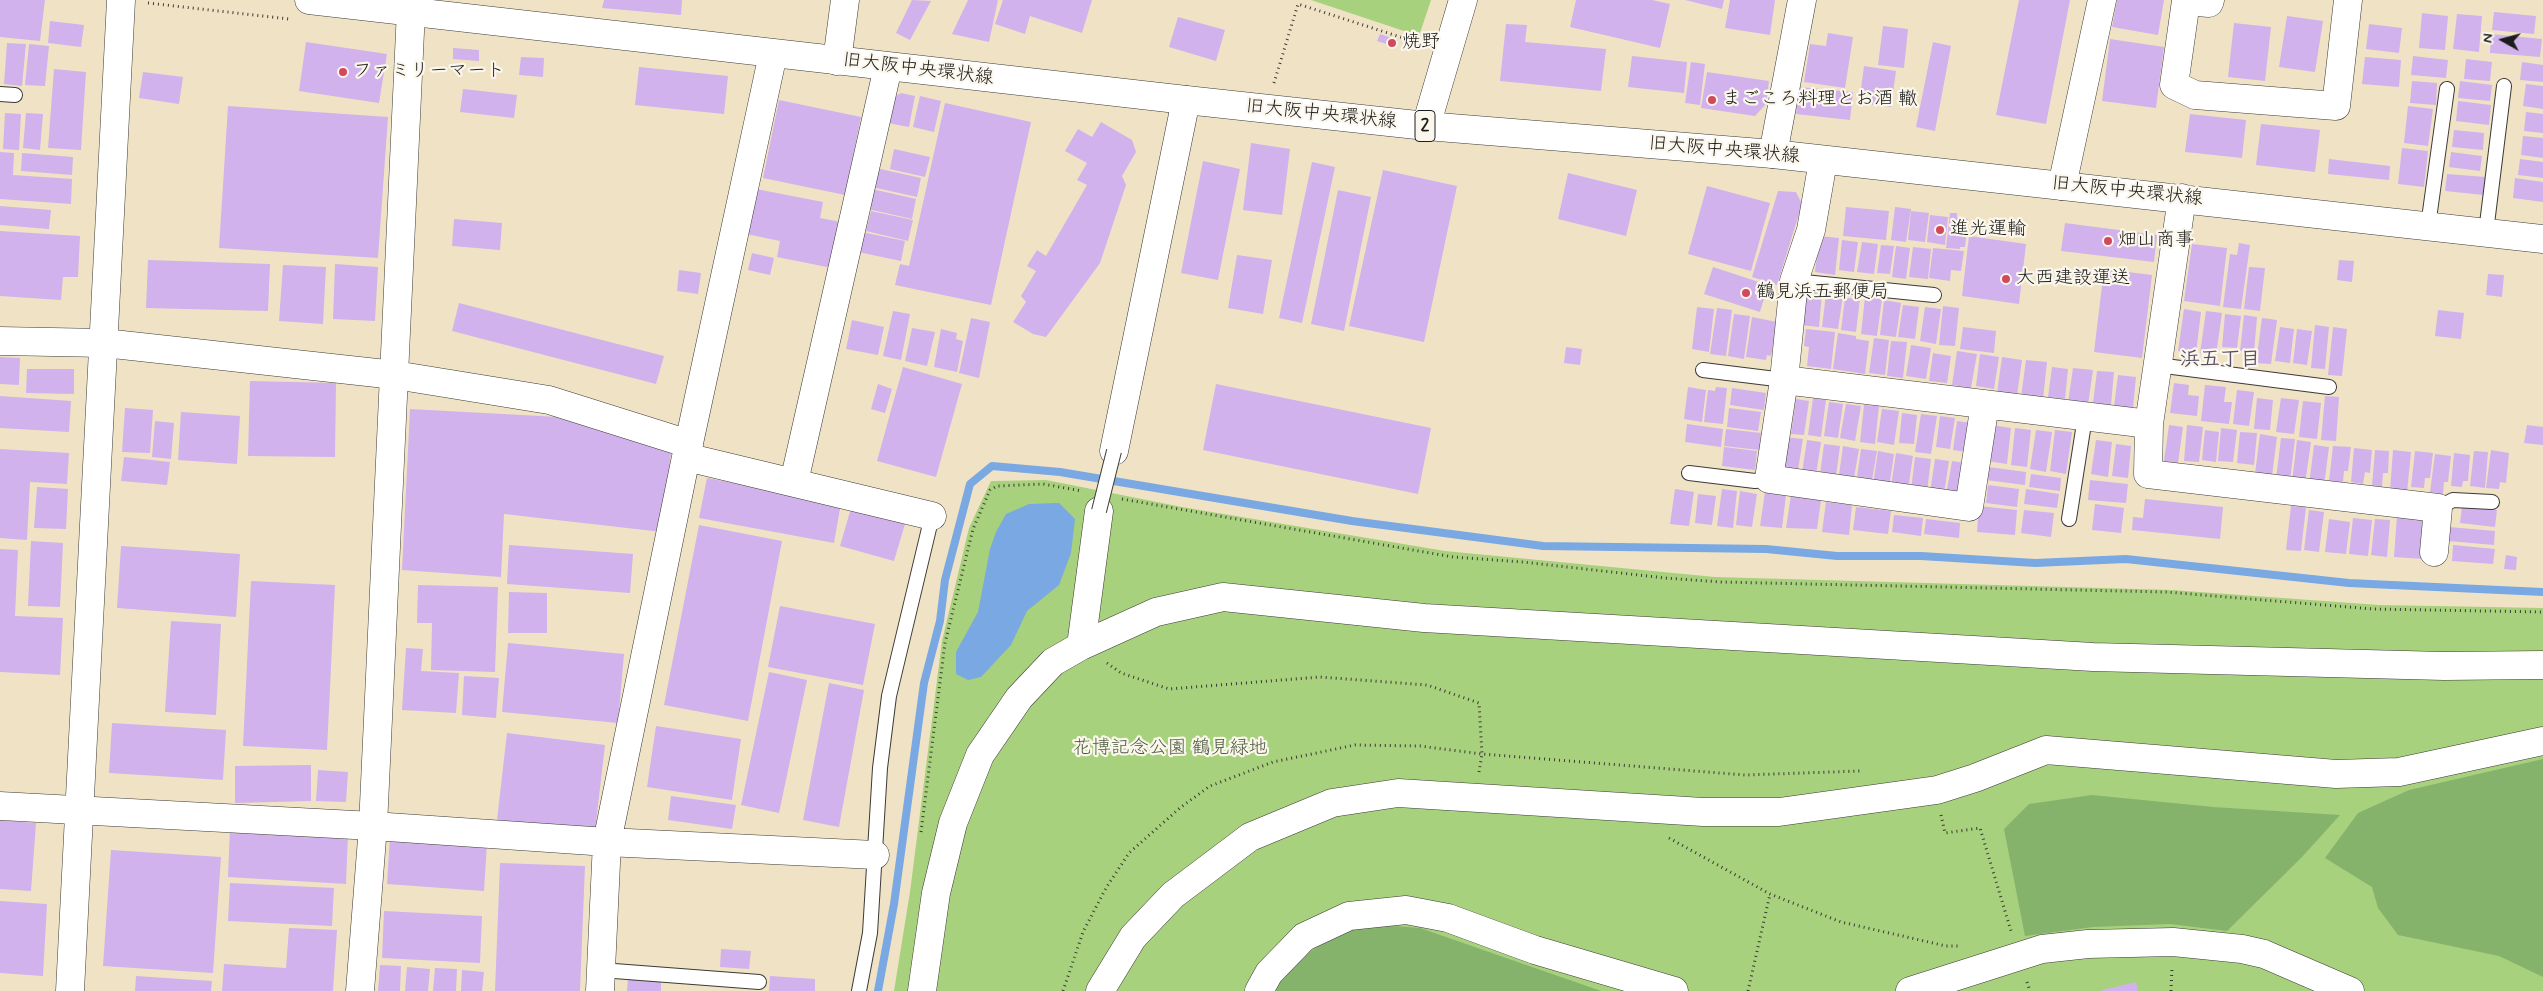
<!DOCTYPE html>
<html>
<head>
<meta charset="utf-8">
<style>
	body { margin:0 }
	#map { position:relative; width:2543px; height:991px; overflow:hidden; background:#f0e3c5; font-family:Mynerve,sans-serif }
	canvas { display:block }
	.north { position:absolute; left:2478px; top:15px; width:50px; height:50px; -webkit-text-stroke:4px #fbf7ec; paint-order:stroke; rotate:277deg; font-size:14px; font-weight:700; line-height:20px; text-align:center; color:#1c1c1c }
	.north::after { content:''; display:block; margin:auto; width:18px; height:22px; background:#1c1c1c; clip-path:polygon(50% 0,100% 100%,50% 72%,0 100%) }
</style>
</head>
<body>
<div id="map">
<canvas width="2543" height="991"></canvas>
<div class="north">N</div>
</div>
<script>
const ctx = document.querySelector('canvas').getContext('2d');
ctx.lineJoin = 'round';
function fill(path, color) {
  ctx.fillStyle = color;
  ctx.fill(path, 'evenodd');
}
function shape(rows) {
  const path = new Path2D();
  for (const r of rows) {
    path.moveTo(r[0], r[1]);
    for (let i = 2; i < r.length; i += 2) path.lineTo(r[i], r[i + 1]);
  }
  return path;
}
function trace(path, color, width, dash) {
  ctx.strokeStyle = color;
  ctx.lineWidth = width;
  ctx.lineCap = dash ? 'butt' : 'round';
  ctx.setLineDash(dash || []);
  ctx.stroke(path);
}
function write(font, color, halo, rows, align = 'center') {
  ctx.font = font + ' Mynerve,"Klee One",sans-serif';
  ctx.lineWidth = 4.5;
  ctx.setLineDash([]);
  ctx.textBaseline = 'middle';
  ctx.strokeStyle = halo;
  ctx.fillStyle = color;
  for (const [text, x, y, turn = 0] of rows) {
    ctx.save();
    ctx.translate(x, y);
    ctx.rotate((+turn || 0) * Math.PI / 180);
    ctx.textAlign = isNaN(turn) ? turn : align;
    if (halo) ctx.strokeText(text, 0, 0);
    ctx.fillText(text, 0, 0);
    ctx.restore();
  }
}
fill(shape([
	[1311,0,1431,0,1419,36],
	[1046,480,1182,507,1445,551,1715,577,2172,590,2379,605,2543,608,2543,991,894,991,910,892,942,641,969,528,991,481]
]), '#a7d17c');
fill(shape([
	[2543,759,2543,977,2499,956,2398,935,2378,908,2372,887,2325,858,2358,813,2409,790],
	[2092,795,2213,807,2340,815,2302,857,2227,931,2170,924,2093,927,2025,936,2004,829,2029,804],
	[1382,925,1420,928,1601,991,1274,991,1292,964,1320,945,1351,930]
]), '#85b36c');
fill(shape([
	[1059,503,1075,519,1071,553,1059,585,1027,611,1011,645,981,677,968,680,956,674,956,652,978,612,990,549,996,532,1006,514,1029,504]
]), '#7aa8e3');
trace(shape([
	[878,991,894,904,924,683,940,621,945,580,970,484,992,466,1060,472,1352,521,1543,546,1766,549,1837,556,1921,556,2035,563,2126,559,2349,583,2543,592]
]), '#7aa8e3', 8);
fill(shape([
	[0,0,45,0,40,41,0,37],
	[604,0,682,0,681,15,602,8],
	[912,0,931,1,910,40,896,33],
	[968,0,998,0,989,42,952,34],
	[1003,0,1092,0,1082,33,1030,16,1025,34,995,24],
	[1576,0,1652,0,1670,4,1660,48,1570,27],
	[1685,0,1724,0,1722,9],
	[1730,0,1775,0,1770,35,1725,28],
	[2019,0,2070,0,2046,124,1996,115],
	[2117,0,2164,0,2158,35,2112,27],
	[2494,12,2536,16,2534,34,2492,30],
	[2422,13,2448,16,2445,50,2419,48],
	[2457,14,2482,16,2479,52,2453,49],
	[2287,16,2323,21,2315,72,2279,67],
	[1178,17,1225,30,1216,61,1169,47],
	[50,21,84,25,81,47,48,43],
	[2234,23,2271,27,2265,81,2228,77],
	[1506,24,1527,25,1525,42,1606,49,1601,91,1500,81],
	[2369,24,2402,28,2399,53,2366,49],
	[1883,26,1908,29,1904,68,1878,65],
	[1828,33,1853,37,1845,88,1804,82,1810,44,1826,46],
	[1380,34,1398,40,1396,47,1377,41],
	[2491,34,2542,39,2540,57,2490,53],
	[2110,39,2164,47,2156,108,2102,101],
	[306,42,387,54,379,103,299,91],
	[1933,42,1951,46,1935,131,1916,127],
	[7,43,26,44,22,86,4,84],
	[29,44,49,46,45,86,25,85],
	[453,48,479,50,479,61,453,59],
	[1632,56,1687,62,1684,93,1628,87],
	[2413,56,2448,60,2446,78,2411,75],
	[521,57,544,58,543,77,519,75],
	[2365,57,2401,60,2399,87,2362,84],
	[2466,59,2492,62,2490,81,2464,79],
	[1691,62,1705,64,1700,105,1685,103],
	[2522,62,2543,65,2543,82,2520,80],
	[1864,66,1896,71,1891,107,1859,103],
	[639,67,728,76,724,114,635,105],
	[54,69,86,72,81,150,48,148],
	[143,72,183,77,179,104,139,98],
	[1707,72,1769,81,1766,104,1755,116,1701,108],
	[2412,81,2437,83,2436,105,2410,103],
	[2460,81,2492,85,2490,101,2458,98],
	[2526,84,2543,86,2543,109,2523,106],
	[1799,87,1853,92,1850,120,1796,114],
	[463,89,517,95,514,118,460,112],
	[901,93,915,96,909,127,888,123,893,98],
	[920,96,941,101,934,132,913,127],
	[779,100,861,117,845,195,763,178],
	[2458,101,2491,105,2489,125,2456,121],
	[945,103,1031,122,991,305,895,285,900,264,909,266],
	[228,106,388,117,378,258,219,248],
	[2408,106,2433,109,2428,146,2404,143],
	[2526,112,2543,114,2543,133,2524,131],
	[5,113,21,114,19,150,3,149],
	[26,113,43,114,40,150,23,148],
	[2190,114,2246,120,2242,158,2185,152],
	[1101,122,1132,140,1136,152,1122,176,1126,185,1100,263,1046,337,1033,334,1013,322,1026,302,1021,296,1036,271,1027,266,1037,250,1046,256,1087,185,1077,180,1087,163,1065,151,1078,129,1092,137],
	[2261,124,2320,130,2315,172,2256,165],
	[2454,130,2484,133,2483,150,2452,147],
	[2523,136,2543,138,2543,158,2521,155],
	[1251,143,1290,149,1282,215,1243,210],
	[2402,148,2428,151,2424,187,2398,184],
	[894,149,930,157,925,177,890,169],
	[0,152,14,153,13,175,72,179,71,204,0,199],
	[2451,152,2482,156,2480,171,2449,167],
	[22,153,73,157,72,175,21,171],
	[2329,159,2390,166,2389,180,2328,174],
	[2520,159,2543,162,2543,178,2518,175],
	[1203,161,1240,169,1218,280,1181,273],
	[1312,162,1335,167,1302,323,1279,318],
	[876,168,921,178,917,197,872,187],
	[1383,170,1457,186,1424,342,1349,326],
	[1568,173,1637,190,1626,236,1558,219],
	[2447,174,2486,177,2484,195,2445,191],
	[2515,178,2543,182,2543,202,2513,198],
	[1707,186,1770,203,1751,271,1688,254],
	[756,189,823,202,820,218,841,222,832,268,777,257,780,241,746,234],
	[872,189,916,199,912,219,868,209],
	[1338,190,1371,197,1344,331,1311,324],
	[1778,191,1796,192,1802,204,1777,285,1752,277],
	[0,206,51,210,49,229,0,225],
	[1846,207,1889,211,1886,240,1843,236],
	[1895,207,1911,209,1906,242,1891,240],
	[871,211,913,220,908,241,866,231],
	[1911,211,1929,213,1925,242,1908,240],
	[1950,213,1957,213,1957,217,1968,219,1965,247,1960,247,1960,249,1946,248],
	[1930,215,1948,217,1945,245,1927,242],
	[454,219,502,223,500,250,452,246],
	[2065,223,2157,235,2154,262,2061,251],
	[0,231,80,236,78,277,63,277,61,300,0,296],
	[862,232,905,241,901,261,858,252],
	[1819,236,1839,238,1835,275,1815,272],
	[1969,236,2026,244,2019,304,1962,296],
	[1842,240,1858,242,1854,272,1839,270],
	[1862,242,1878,244,1874,274,1857,272],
	[2239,243,2250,245,2241,309,2223,307,2230,254,2237,255],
	[2192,244,2227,248,2220,306,2184,301],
	[1881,245,1894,246,1890,274,1877,273],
	[1896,246,1910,248,1906,279,1892,277],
	[1913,247,1931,249,1928,279,1909,277],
	[1933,248,1964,251,1961,271,1951,270,1950,281,1929,278],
	[752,253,774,258,770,275,748,270],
	[1237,255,1272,260,1263,314,1228,308],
	[148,260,270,264,268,311,146,308],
	[2339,260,2354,261,2352,282,2337,280],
	[335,264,378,267,375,321,333,319],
	[283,265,326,267,323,324,279,321],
	[1713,267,1768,285,1760,312,1704,294],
	[2249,267,2265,268,2260,311,2244,309],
	[2104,269,2152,275,2142,358,2094,352],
	[679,270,701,273,698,294,677,291],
	[2488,274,2504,275,2502,297,2486,295],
	[1808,292,1822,293,1819,327,1800,325,1803,298],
	[1826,294,1843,296,1838,329,1822,327],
	[1865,297,1882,299,1877,336,1861,334],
	[1845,298,1860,299,1856,332,1841,330],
	[1884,300,1901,303,1896,337,1880,335],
	[459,303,664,356,656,384,452,331],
	[1903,305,1919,307,1915,339,1898,337],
	[1943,306,1959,308,1955,346,1939,345],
	[1697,307,1714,309,1709,352,1692,349],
	[1925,307,1941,309,1936,344,1920,341],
	[1717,308,1732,310,1726,356,1710,354],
	[2184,309,2201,312,2196,353,2178,351],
	[2438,310,2464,313,2461,339,2435,336],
	[893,311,910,314,901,360,883,356],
	[2206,311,2222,313,2216,355,2200,353],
	[1734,314,1750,316,1744,359,1728,356],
	[2225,314,2241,316,2237,348,2222,347],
	[2244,315,2257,317,2254,352,2240,351],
	[1752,317,1777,322,1771,356,1767,355,1766,360,1746,357],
	[971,318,990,322,979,378,959,373],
	[2262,318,2277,320,2271,364,2256,363],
	[852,320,884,327,878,355,846,349],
	[2315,325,2329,327,2325,369,2311,368],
	[1963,327,1996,331,1994,353,1960,349],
	[2280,327,2294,329,2290,363,2275,361],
	[2333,327,2347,329,2342,376,2328,375],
	[912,328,935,332,927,366,905,361],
	[941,329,957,333,956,339,963,341,957,372,934,367],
	[1806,329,1835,332,1831,369,1807,366,1809,347,1804,346],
	[2297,329,2312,331,2307,365,2293,363],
	[1838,333,1856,336,1856,339,1869,341,1865,374,1833,369],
	[1874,338,1889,340,1885,375,1869,373],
	[1891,341,1907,342,1903,378,1887,376],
	[1911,345,1931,348,1926,379,1906,376],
	[1566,347,1582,349,1580,365,1564,363],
	[1957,351,1977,354,1971,388,1952,385],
	[1933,353,1951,356,1947,383,1929,381],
	[1980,354,1999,357,1994,389,1976,386],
	[0,357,20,358,19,385,0,384],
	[2002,357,2022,360,2017,395,1997,393],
	[2026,360,2047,362,2043,399,2021,397],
	[903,367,962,384,936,477,877,461],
	[2052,367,2068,369,2065,399,2048,397],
	[2073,368,2093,370,2088,405,2068,403],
	[27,369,74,369,74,394,26,393],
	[2097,371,2114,372,2111,405,2093,403],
	[2118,375,2136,377,2133,408,2114,406],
	[250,381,336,383,335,457,248,456],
	[2174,383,2189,385,2188,395,2199,396,2197,416,2170,413],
	[878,384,892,389,885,413,871,409],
	[1216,384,1431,428,1418,494,1203,450],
	[2205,385,2226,387,2224,402,2232,402,2229,424,2201,421],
	[1688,387,1706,390,1702,422,1684,419],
	[1716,387,1727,388,1723,424,1704,422,1708,390,1715,391],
	[1732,388,1766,393,1764,410,1730,405],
	[2237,390,2254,392,2249,426,2233,424],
	[0,396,71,401,69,432,0,428],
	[2325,396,2339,397,2336,441,2321,440],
	[1813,398,1826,400,1821,437,1808,435],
	[2257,398,2273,400,2270,430,2254,429],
	[2281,398,2299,400,2294,434,2276,432],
	[1796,399,1809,401,1804,435,1791,434],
	[2303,401,2321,403,2317,439,2299,437],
	[1829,402,1843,404,1838,438,1824,436],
	[1846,404,1861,406,1855,441,1840,438],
	[1864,405,1879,406,1875,444,1860,442],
	[125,408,153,410,150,453,122,452],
	[1729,408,1761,412,1758,431,1727,427],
	[410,409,577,418,671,452,662,532,504,514,501,577,402,570],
	[1882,409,1899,411,1894,445,1877,442],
	[181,412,240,416,237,464,178,460],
	[1902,413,1917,415,1914,444,1899,443],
	[1921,414,1937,416,1931,454,1915,452],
	[1940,416,1955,418,1950,449,1936,447],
	[155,421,174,423,171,459,152,457],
	[1957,421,1971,423,1967,452,1953,450],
	[1687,424,1723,429,1721,447,1685,442],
	[1991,425,2011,428,2007,464,1987,461],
	[2169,425,2183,427,2178,463,2164,461],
	[2187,425,2203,427,2199,462,2184,461],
	[2527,425,2543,427,2543,445,2524,443],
	[2015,428,2031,430,2027,467,2011,465],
	[2221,428,2237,430,2233,462,2218,461],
	[1726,429,1761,433,1759,450,1724,446],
	[2036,430,2052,432,2046,472,2030,469],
	[2055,430,2072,432,2066,474,2050,471],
	[2205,430,2219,432,2216,462,2202,460],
	[2240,432,2257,433,2254,465,2237,463],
	[2260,434,2277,437,2272,476,2255,474],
	[1785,437,1803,439,1797,476,1780,470],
	[2281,438,2295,439,2290,481,2276,479],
	[1807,440,1821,442,1815,482,1801,479],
	[2096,440,2112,442,2108,477,2091,474],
	[2297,440,2311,442,2305,484,2292,482],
	[1824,444,1840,446,1835,484,1819,482],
	[2116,444,2131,446,2128,478,2112,476],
	[2314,445,2329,447,2324,486,2309,485],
	[1843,446,1859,449,1853,484,1838,482],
	[2333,446,2351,447,2348,471,2344,471,2343,482,2329,481],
	[1724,447,1757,451,1755,470,1722,466],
	[2354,448,2372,450,2370,473,2365,472,2363,484,2351,482],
	[0,449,69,453,67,484,30,482,27,540,0,538],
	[1861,449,1877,451,1871,486,1856,484],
	[2375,450,2389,451,2388,473,2383,473,2382,487,2372,486],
	[2393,450,2411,452,2407,493,2390,491],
	[2491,450,2509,453,2506,483,2500,482,2499,489,2486,488],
	[1878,451,1894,454,1889,488,1873,485],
	[2415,451,2433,453,2430,478,2425,478,2424,488,2411,487],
	[2474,451,2488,452,2485,488,2470,486],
	[1896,453,1913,456,1908,490,1891,487],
	[2454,453,2470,455,2468,481,2463,481,2462,487,2451,486],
	[2435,454,2451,456,2448,482,2444,482,2443,494,2430,492],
	[124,457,170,462,167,485,121,481],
	[1915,457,1931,459,1927,492,1911,490],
	[1935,459,1949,461,1944,494,1930,492],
	[1952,461,1964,463,1959,497,1946,495],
	[1988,467,2026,472,2025,485,1986,480],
	[2031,474,2061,478,2060,491,2029,487],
	[707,478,841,503,834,543,699,518],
	[2090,480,2128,484,2126,503,2088,500],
	[1988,485,2019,489,2017,507,1986,503],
	[37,487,68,489,66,529,34,528],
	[1675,489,1694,492,1689,526,1670,524],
	[1722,489,1737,491,1733,528,1717,526],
	[2026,489,2059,494,2057,508,2024,504],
	[1740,491,1757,494,1752,527,1736,525],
	[1765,492,1786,495,1782,528,1760,526],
	[1698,494,1716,496,1712,525,1695,523],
	[1791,495,1821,500,1817,529,1786,528],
	[2145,499,2223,507,2220,539,2132,530,2133,517,2143,518],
	[1826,502,1852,505,1849,535,1822,532],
	[2095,504,2124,508,2121,533,2092,530],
	[1979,506,2017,510,2015,535,1977,532],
	[2291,506,2306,507,2301,551,2286,550],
	[2462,506,2497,510,2495,527,2460,523],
	[1856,507,1891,511,1888,534,1853,530],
	[851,508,905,524,894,561,840,546],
	[2024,510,2054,513,2051,537,2021,533],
	[2309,510,2324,512,2319,552,2304,550],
	[1894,515,1923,518,1921,536,1892,532],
	[2397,515,2426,518,2423,559,2394,557],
	[2353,518,2372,520,2368,556,2349,554],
	[1926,519,1960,523,1959,538,1924,534],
	[2329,519,2350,522,2346,554,2325,552],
	[2375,519,2390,520,2387,557,2371,555],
	[699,525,782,541,748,721,664,705],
	[2449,527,2495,531,2494,545,2448,541],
	[31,541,63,543,60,607,28,606],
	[509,545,633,554,630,593,507,584],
	[2453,545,2495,549,2493,564,2452,561],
	[121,546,240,554,236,617,117,608],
	[0,549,18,550,15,616,63,618,60,675,0,672],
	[2506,555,2517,557,2516,570,2504,569],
	[251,581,335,585,327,750,243,746],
	[418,585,498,587,495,672,431,670,432,623,417,623],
	[509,592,547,593,547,633,508,633],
	[780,606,875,624,863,685,768,667],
	[171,621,221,624,216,715,165,712],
	[508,643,624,654,618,723,502,712],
	[406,648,423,649,421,671,459,673,456,713,402,710],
	[769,672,807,680,779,813,741,805],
	[464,676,499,678,496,718,462,715],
	[829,683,864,690,839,827,803,820],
	[112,723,226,730,223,780,109,773],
	[656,726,741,739,732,800,647,787],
	[507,733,605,745,595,831,497,820],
	[311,765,311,801,235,803,235,766],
	[318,770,348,772,346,802,316,801],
	[671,796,736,805,732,829,668,820],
	[0,820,36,823,31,891,0,889],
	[230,827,348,834,346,884,228,877],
	[390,836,487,843,484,891,387,884],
	[111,850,221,857,213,973,103,966],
	[500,863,585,866,580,991,495,991],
	[230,883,334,888,332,926,228,921],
	[0,901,47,904,43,976,0,973],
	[384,911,482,916,480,963,382,958],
	[289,928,337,930,333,991,222,991,224,964,286,968],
	[721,949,751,951,749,969,720,967],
	[380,965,401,966,400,991,378,991],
	[407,967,430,969,428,991,405,991],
	[435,968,457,969,456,991,433,991],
	[462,970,484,972,482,991,461,991],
	[136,976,212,981,211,991,135,991],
	[770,976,815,979,815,991,769,991],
	[628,978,661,981,661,991,627,991],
	[2136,982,2138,991,2102,991,2102,990]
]), '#d1b2ec');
const lane = shape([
	[0,94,15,95],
	[2428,226,2447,89],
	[2486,232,2504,86],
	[1794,281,1934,295],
	[2157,365,2329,387],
	[1703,370,1784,380],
	[1689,473,1755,481,1769,479],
	[2438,508,2453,500,2492,502],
	[2069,519,2085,417],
	[601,970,759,982],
	[859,991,870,933,880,768,889,696,932,516]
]);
const street = shape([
	[2210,0,2209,3,2186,1,2174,85,2195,95,2336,106,2348,0],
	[837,61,845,0],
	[1773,154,1802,0],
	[1823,161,1811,230,1794,281,1784,380,1769,479,1969,507,1985,404],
	[2062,186,2102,0],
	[2182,198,2149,424,2148,474,2438,508,2434,552],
	[0,341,104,343,395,375,549,400,689,444],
	[1784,380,2149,424],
	[1114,451,1186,100],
	[686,457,932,516],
	[794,482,888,67],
	[1081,646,1099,511],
	[0,806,373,826,607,842,875,855],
	[360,991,373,826,411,10],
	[600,991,607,842,686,457,773,54],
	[922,991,936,893,953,823,980,755,1019,698,1053,662,1081,646,1156,612,1223,597,1424,618,2093,657,2444,666,2543,665],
	[1100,991,1133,937,1173,895,1250,837,1332,803,1398,793,1703,812,1779,812,1937,790,1975,778,2046,750,2336,774,2399,772,2543,741],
	[1259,991,1269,973,1304,937,1349,916,1406,910,1448,918,1535,950,1674,991],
	[1910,991,2042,949,2088,944,2173,942,2242,949,2264,954,2350,991]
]);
const secondary = shape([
	[1426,126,1463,0],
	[70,991,121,0]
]);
const primary = shape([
	[309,0,1186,100,1426,126,1773,154,2543,239]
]);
trace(lane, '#3c3a35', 16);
trace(street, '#3c3a35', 29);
trace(secondary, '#3c3a35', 29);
trace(primary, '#3c3a35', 29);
trace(shape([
	[148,3,289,19],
	[1274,83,1298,4,1422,44],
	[1122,499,1453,557,1523,562,1665,578,1721,582,2166,592,2373,609,2543,612],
	[1107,663,1121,673,1169,689,1320,677,1427,685,1479,703,1482,754,1479,772],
	[1941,815,1945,833,1980,828,2011,931],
	[921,832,945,643,973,529,990,490,997,486,1043,484,1082,491],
	[1669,838,1770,894,1841,922,1946,946,1958,946],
	[2027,982,2030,991],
	[1063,991,1083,932,1106,888,1129,853,1181,807,1210,786,1273,762,1355,745,1420,746,1482,754,1745,775,1860,771],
	[1748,991,1770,894],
	[2171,991,2172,968]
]), '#3c3a35', 3, [1, 4]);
trace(lane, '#fff', 14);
trace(street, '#fff', 28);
trace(secondary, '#fff', 28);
trace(primary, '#fff', 28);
const laneBridge = shape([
	[1099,511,1114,451]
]);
trace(laneBridge, '#3c3a35', 16, []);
trace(laneBridge, '#fff', 14);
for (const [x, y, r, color] of [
	[1392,43,5,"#d1495b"],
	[343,72,5,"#d1495b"],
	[1712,100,5,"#d1495b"],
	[1940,230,5,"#d1495b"],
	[2108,241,5,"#d1495b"],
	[2006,279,5,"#d1495b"],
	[1746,293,5,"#d1495b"]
]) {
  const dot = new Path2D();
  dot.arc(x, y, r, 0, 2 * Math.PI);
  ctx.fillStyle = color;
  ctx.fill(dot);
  trace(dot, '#fbf7ec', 2);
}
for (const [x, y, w] of [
	[1425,126,20]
]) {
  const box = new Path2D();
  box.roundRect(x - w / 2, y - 15.5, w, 31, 4);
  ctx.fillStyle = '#fbf7ec';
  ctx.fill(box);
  trace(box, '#1c1c1c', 1);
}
write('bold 18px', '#1c1c1c', null, [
	["2",1425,126]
]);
write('19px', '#1c1c1c', '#fbf7ec', [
	["焼野",1402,43],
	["ファミリーマート",353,72],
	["まごころ料理とお酒 轍",1722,100],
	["進光運輸",1950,230],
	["畑山商事",2118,241],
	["大西建設運送",2016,279],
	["鶴見浜五郵便局",1756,293]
], 'left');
write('19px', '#1c1c1c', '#fbf7ec', [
	["旧大阪中央環状線",918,70,7],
	["旧大阪中央環状線",1321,115,6],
	["旧大阪中央環状線",1724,151,5],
	["旧大阪中央環状線",2127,192,6]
]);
write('19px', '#4d5b3e', '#fbf7ec', [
	["花博記念公園 鶴見緑地",1170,749]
]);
write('bold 20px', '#5b5065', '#fbf7ec', [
	["浜五丁目",2220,361]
]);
</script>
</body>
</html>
